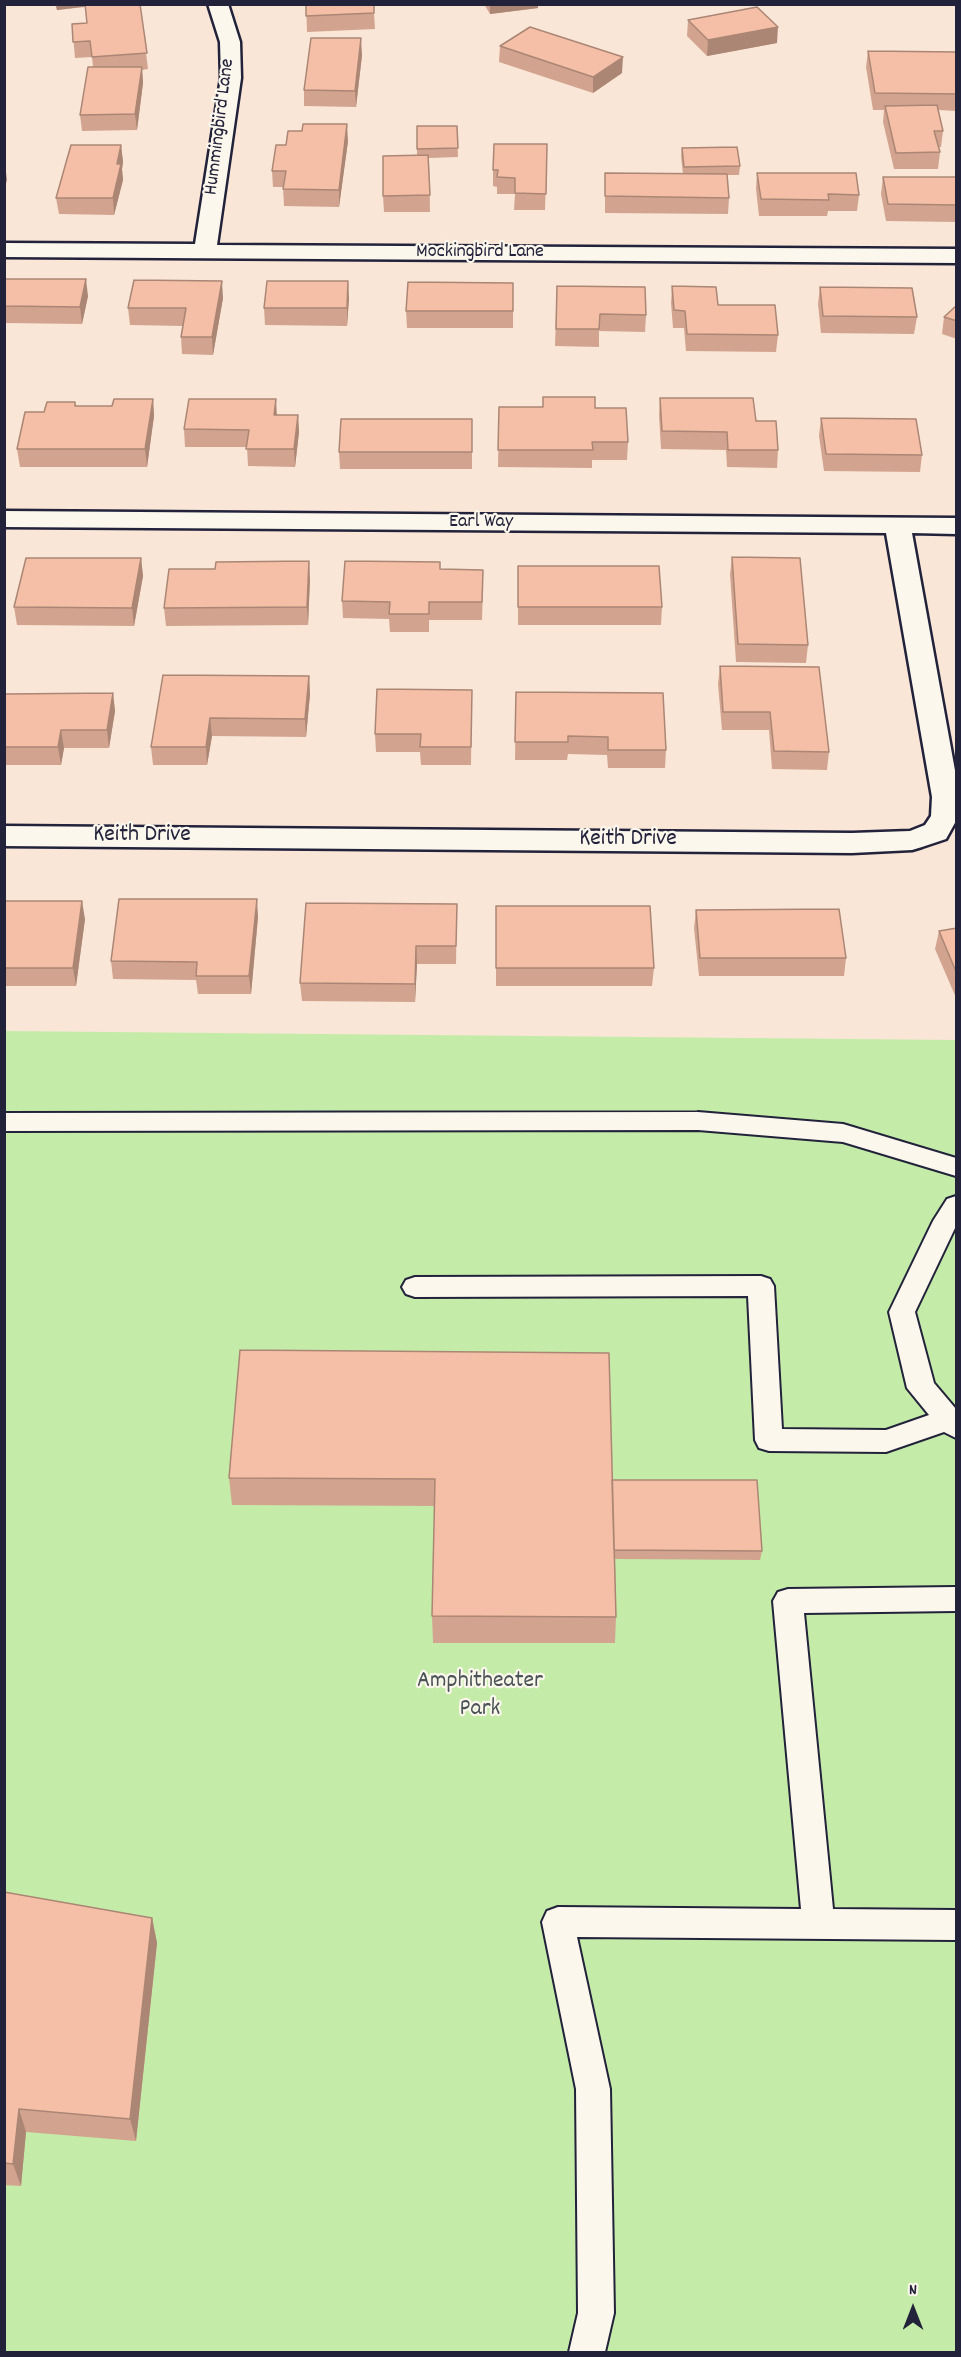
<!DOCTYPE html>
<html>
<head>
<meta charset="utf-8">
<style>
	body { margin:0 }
	#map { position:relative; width:961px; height:2357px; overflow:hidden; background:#f9e6d7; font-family:Dekko,sans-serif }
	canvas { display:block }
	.frame { position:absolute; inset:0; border:6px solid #22223b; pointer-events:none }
	.north { position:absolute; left:883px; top:2279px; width:60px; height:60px; -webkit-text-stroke:4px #fbf7ec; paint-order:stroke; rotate:0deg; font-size:16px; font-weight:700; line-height:24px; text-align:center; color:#22223b }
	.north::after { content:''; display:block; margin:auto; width:21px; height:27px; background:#22223b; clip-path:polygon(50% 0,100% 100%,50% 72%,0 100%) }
</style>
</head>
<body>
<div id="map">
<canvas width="961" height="2357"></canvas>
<div class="frame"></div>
<div class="north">N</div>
</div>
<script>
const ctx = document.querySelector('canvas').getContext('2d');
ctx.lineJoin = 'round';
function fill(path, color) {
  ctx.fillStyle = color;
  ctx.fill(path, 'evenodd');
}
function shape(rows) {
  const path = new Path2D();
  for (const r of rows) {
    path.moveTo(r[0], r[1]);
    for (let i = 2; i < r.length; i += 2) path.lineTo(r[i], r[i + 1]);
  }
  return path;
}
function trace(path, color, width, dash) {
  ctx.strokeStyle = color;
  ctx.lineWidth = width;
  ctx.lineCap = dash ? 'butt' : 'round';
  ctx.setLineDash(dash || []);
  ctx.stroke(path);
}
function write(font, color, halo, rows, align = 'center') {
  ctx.font = font + ' Dekko,sans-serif';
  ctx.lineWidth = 4.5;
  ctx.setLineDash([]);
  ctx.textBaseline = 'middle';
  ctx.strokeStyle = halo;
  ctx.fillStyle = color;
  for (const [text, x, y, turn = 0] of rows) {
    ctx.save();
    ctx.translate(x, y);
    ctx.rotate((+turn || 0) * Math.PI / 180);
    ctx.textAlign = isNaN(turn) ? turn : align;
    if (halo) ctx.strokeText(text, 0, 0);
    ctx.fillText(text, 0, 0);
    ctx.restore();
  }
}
fill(shape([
	[4,1031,956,1040,956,2352,5,2352]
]), '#c4eca8');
const service = shape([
	[698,1112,843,1124,956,1158,956,1176,843,1142,698,1130,4,1131,4,1113,698,1112],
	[956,1196,956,1226,915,1312,934,1383,956,1409,956,1438,944,1432,886,1452,769,1451,759,1448,755,1440,748,1296,415,1297,406,1294,402,1287,406,1280,415,1277,761,1276,770,1279,774,1286,782,1429,886,1430,929,1415,907,1388,889,1312,933,1221,947,1199,956,1196],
	[956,1587,956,1611,804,1613,833,1909,956,1910,956,1940,577,1937,610,2089,614,2313,605,2352,569,2352,578,2313,576,2089,542,1922,547,1911,558,1907,801,1909,773,1601,778,1592,788,1589,956,1587]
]);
const minor = shape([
	[208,4,228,4,240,42,241,78,217,245,956,249,956,263,4,257,4,243,195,244,221,78,220,42,208,4],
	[4,511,956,518,956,534,912,533,956,776,956,821,946,839,922,847,912,850,852,853,4,846,4,826,852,833,910,831,925,825,931,816,932,797,886,533,4,527,4,511]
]);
trace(service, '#22223b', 4);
trace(minor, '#22223b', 5);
fill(service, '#fbf7ec');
fill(minor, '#fbf7ec');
fill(shape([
	[55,4,140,4,148,69,142,70,143,83,137,130,82,131,80,115,93,67,92,57,75,58,72,24,87,23,85,7,57,10],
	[306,4,374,13,375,29,307,32],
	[484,4,538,4,538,8,490,14],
	[688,20,777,43,707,56,687,36],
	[500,46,622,73,593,93,499,62],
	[868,51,957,52,957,111,938,110,943,131,941,147,938,147,940,152,938,169,894,169,883,122,884,110,873,110,866,67],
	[362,55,356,107,304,106,304,90],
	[417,126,457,126,458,157,429,158,430,212,384,212,383,196,417,156],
	[348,141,339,207,284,206,283,187,273,187,272,171,286,145],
	[547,144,545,210,514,210,515,194,497,194,497,187,493,186,493,170],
	[121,145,123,162,122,169,123,180,114,215,59,214,56,198],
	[682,148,740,166,739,175,727,175,729,198,728,214,605,213,605,173,683,174,681,156],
	[757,173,859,195,857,211,828,211,827,216,759,216,756,189],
	[883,177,957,177,957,222,886,221,881,194],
	[4,279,88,296,82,324,4,323],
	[513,283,513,328,407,328,406,311],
	[557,286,646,315,645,332,599,331,599,347,555,346],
	[672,286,778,335,776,352,686,351,684,328,673,328,671,303],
	[820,287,917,317,914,334,821,333,818,304],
	[223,298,213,355,182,354,181,337,183,326,130,325,128,308],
	[349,298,347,326,265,325,264,308],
	[957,305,957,339,942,334,944,317],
	[660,398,756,421,778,450,777,468,727,467,726,450,661,449,659,415],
	[153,399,154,416,147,467,20,467,17,449,44,412,75,402,76,406,112,406],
	[499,407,628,442,627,460,592,460,592,468,498,467],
	[277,415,298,415,299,432,295,467,248,466,247,447,185,447,184,429],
	[821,418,922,455,920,472,824,471,819,436],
	[472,419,472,469,340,469,339,452],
	[732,557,808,645,806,663,736,662,730,574],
	[141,558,143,576,134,626,17,625,14,607],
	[440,562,440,569,483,588,482,620,429,620,429,632,390,632,389,619,343,618,342,601],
	[518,566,662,607,661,625,518,625],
	[215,569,310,579,308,625,166,626,164,608],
	[720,666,829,752,827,770,772,769,769,730,722,730,718,684],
	[163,675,309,676,310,694,306,737,212,736,207,765,153,765,151,747],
	[472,690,471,765,421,765,420,752,376,752,375,734],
	[516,692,666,750,665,768,608,768,607,755,568,754,567,760,515,760],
	[113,693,115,711,109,748,64,748,61,765,4,765,4,694],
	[4,901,85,919,76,986,4,986],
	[457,904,456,964,417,964,415,1002,302,1001,300,983],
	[496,906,654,968,652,986,496,986],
	[696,910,846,958,844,976,699,976,694,928],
	[258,917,251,994,198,994,196,980,113,979,111,961],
	[957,928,957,1000,935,949,939,931],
	[229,1478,612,1480,762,1551,760,1560,615,1559,616,1617,615,1643,433,1643,432,1616,435,1506,232,1505],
	[4,1892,152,1918,157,1943,136,2141,26,2132,21,2186,4,2185]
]), '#d2a48f');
fill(shape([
	[56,4,97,4,97,5,57,10],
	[490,4,538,4,538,8,490,14],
	[778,27,777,43,707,56,708,40],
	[361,38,362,55,356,107,355,91],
	[623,57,622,73,593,93,593,77],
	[142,67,143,83,137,130,135,114],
	[347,124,348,141,339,207,339,190],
	[121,145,123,162,122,169,123,180,114,215,113,198,117,164],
	[5,164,7,180,4,191,4,166],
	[86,279,88,296,82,324,80,307],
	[222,281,223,298,213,355,212,337],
	[348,281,349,298,347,326,347,308],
	[153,399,154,416,147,467,145,449],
	[276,399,277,417,274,415],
	[298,415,299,432,295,467,294,449],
	[141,558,143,576,134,626,132,608],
	[309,561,310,579,308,625,307,607],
	[309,676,310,694,306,737,305,719],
	[113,693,115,711,109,748,107,730],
	[210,718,212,736,207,765,206,747],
	[61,730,64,748,61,765,58,747],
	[257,899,258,917,251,994,249,976],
	[82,901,85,919,76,986,73,968],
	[416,946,417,964,415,1002,415,984],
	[152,1918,157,1943,136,2141,130,2119],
	[19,2109,26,2132,21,2186,13,2164]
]), '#ab8674');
const building = shape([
	[85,4,140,4,147,53,92,57,90,41,73,42,72,24,87,23,85,4],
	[306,4,374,4,374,13,306,16,306,4],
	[757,7,778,27,708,40,688,20,757,7],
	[530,27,623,57,593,77,500,46,530,27],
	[311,38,361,38,355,91,304,90,311,38],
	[868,51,957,52,957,94,875,93,868,51],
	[88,67,142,67,135,114,80,115,88,67],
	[937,105,943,131,934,131,940,152,896,153,885,106,937,105],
	[303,124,347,124,339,190,283,189,286,171,272,171,276,145,286,145,288,131,302,131,303,124],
	[417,126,457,126,458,148,417,149,417,126],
	[494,144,547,144,546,194,515,193,515,178,497,177,498,170,493,170,494,144],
	[71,145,121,145,117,164,121,164,113,198,56,198,71,145],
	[737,147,740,166,684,167,682,148,737,147],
	[428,155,430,195,383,196,383,156,428,155],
	[605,173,727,174,729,198,605,196,605,173],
	[757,173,856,173,859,195,828,194,829,200,761,199,757,173],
	[883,177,957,177,957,205,888,204,883,177],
	[4,279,86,279,80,307,4,306,4,279],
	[134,280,222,281,212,337,181,337,186,308,128,308,134,280],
	[267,281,348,281,347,308,264,308,267,281],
	[408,282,513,283,513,311,406,311,408,282],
	[557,286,645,287,646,315,600,314,599,329,556,329,557,286],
	[672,286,716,287,718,305,775,305,778,335,687,334,685,311,674,310,672,286],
	[820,287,912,288,917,317,823,316,820,287],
	[957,305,957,321,944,317,957,305],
	[543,397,595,397,595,408,626,408,628,442,592,442,593,450,498,450,499,407,543,407,543,397],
	[660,398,753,398,756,421,776,421,778,450,728,450,727,432,662,431,660,398],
	[114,399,153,399,145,449,17,449,25,412,44,412,47,402,75,402,75,406,112,406,114,399],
	[189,399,276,399,274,415,298,415,294,449,246,449,249,430,184,429,189,399],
	[821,418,916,419,922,455,826,454,821,418],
	[341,419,472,419,472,452,339,452,341,419],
	[732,557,800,558,808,645,738,644,732,557],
	[26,558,141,558,132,608,14,607,26,558],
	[309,561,307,607,164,608,169,569,215,569,216,562,309,561],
	[345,561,440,562,440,569,483,570,482,602,429,602,429,614,389,614,390,602,342,601,345,561],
	[518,566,659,566,662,607,518,607,518,566],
	[720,666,819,667,829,752,774,751,770,712,723,712,720,666],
	[163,675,309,676,305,719,210,718,206,747,151,747,163,675],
	[377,689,472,690,471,747,420,747,421,734,375,734,377,689],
	[516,692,663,693,666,750,608,750,608,737,568,736,568,742,515,742,516,692],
	[113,693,107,730,61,730,58,747,4,747,4,694,113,693],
	[119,899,257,899,249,976,196,976,197,962,111,961,119,899],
	[4,901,82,901,73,968,4,968,4,901],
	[306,903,457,904,456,946,416,946,415,984,300,983,306,903],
	[496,906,650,906,654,968,496,968,496,906],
	[839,909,846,958,700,958,696,910,839,909],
	[957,928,957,974,939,931,957,928],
	[240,1350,609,1353,616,1617,432,1616,435,1479,229,1478,240,1350],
	[612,1480,757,1480,762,1551,614,1550,612,1480],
	[4,1892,152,1918,130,2119,19,2109,13,2164,4,2163,4,1892]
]);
fill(building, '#f4bfa6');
trace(building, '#ab8674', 1.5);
write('20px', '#22223b', '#fbf7ec', [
	["Hummingbird Lane",221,127,-83],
	["Mockingbird Lane",480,253],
	["Earl Way",481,523]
]);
write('24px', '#22223b', '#fbf7ec', [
	["Keith Drive",142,837],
	["Keith Drive",628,841]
]);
write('24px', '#4a5456', '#fbf7ec', [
	["Amphitheater",480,1683],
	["Park",480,1711]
]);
</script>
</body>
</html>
